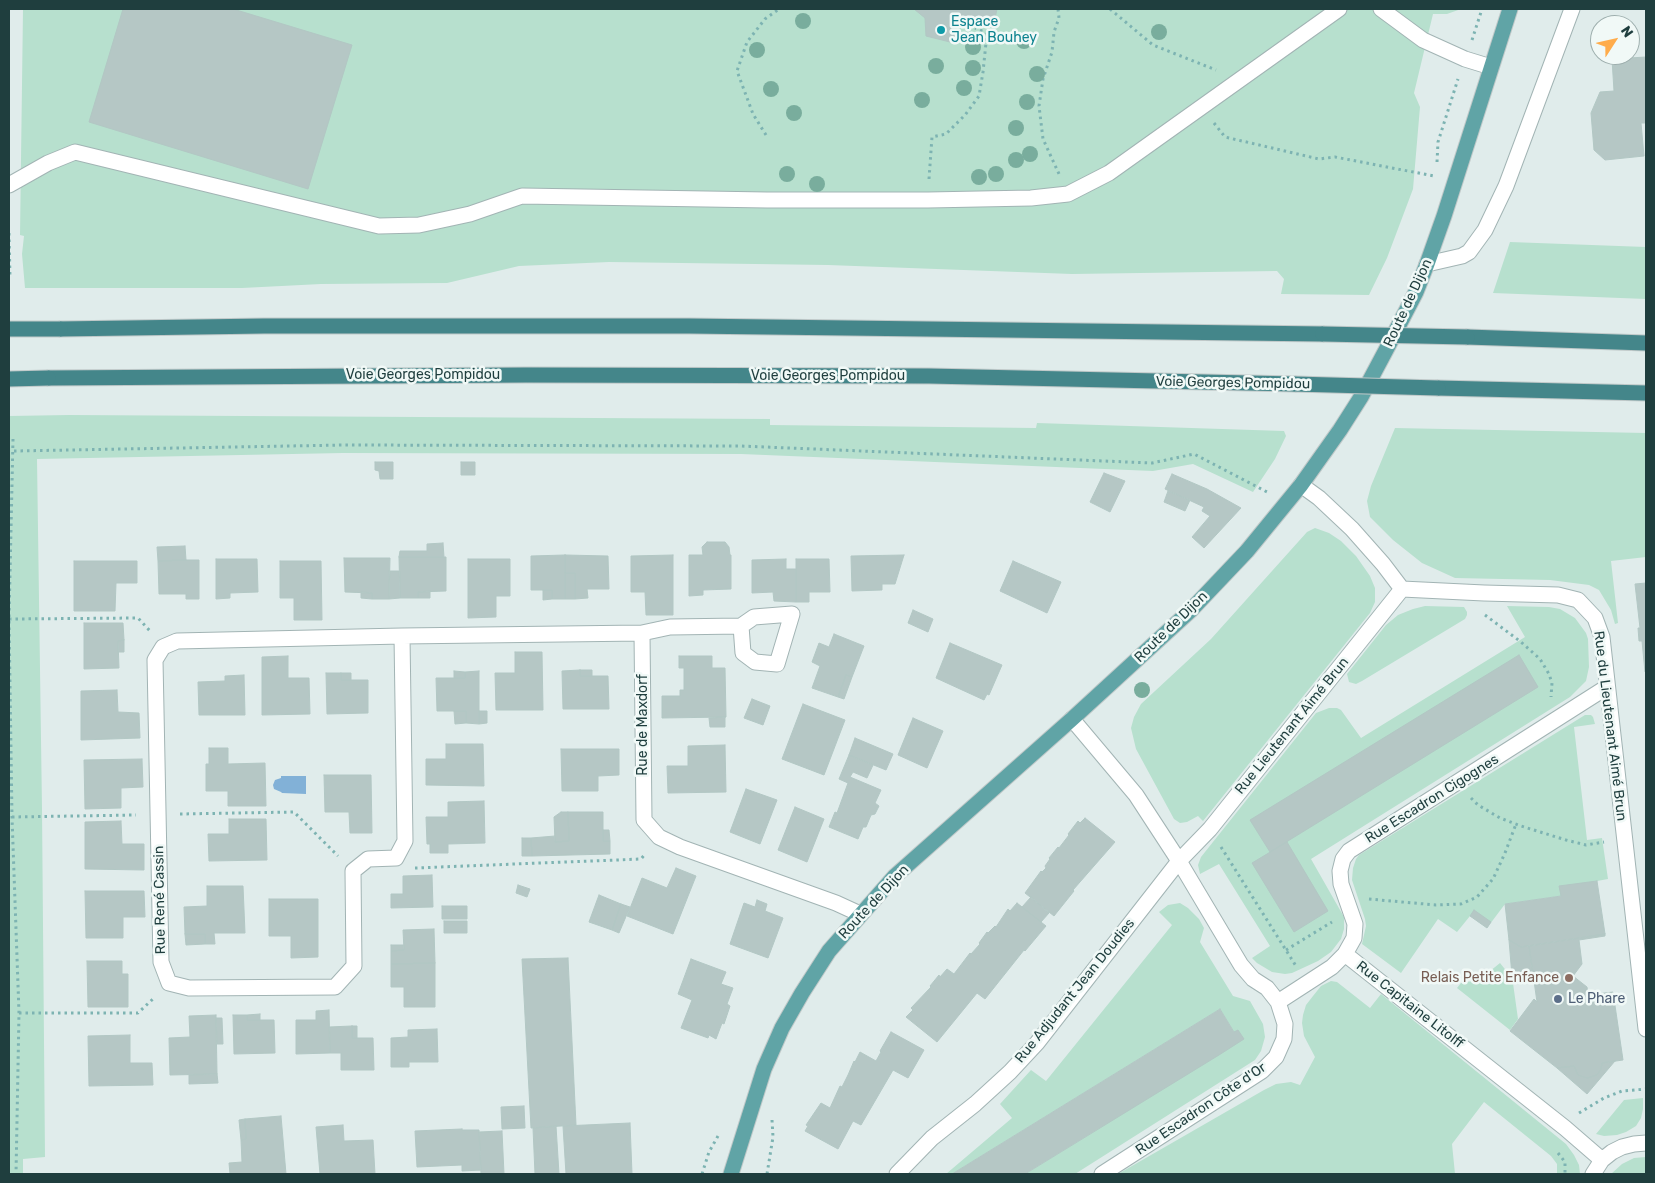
<!DOCTYPE html>
<html>
<head>
<meta charset="utf-8">
<style>
	body { margin:0 }
	#map { position:relative; width:1655px; height:1183px; overflow:hidden; background:#e0eceb; font-family:Rubik,sans-serif }
	canvas { display:block }
	.frame { position:absolute; inset:0; border:10px solid #1f3e3e; pointer-events:none }
	.north { position:absolute; left:1590px; top:15px; width:50px; height:50px; box-sizing:border-box; background:#f1f9f7; border:1px solid #9daead; border-radius:50%; rotate:55deg; font-size:14px; font-weight:700; line-height:20px; text-align:center; color:#1f3e3e }
	.north::after { content:''; display:block; margin:auto; width:18px; height:22px; background:#ffac4b; clip-path:polygon(50% 0,100% 100%,50% 72%,0 100%) }
</style>
</head>
<body>
<div id="map">
<canvas width="1655" height="1183"></canvas>
<div class="frame"></div>
<div class="north">N</div>
</div>
<script>
const ctx = document.querySelector('canvas').getContext('2d');
ctx.lineJoin = 'round';
function fill(path, color) {
  ctx.fillStyle = color;
  ctx.fill(path, 'evenodd');
}
function shape(rows) {
  const path = new Path2D();
  for (const r of rows) {
    path.moveTo(r[0], r[1]);
    for (let i = 2; i < r.length; i += 2) path.lineTo(r[i], r[i + 1]);
  }
  return path;
}
function trace(path, color, width, dash) {
  ctx.strokeStyle = color;
  ctx.lineWidth = width;
  ctx.lineCap = dash ? 'butt' : 'round';
  ctx.setLineDash(dash || []);
  ctx.stroke(path);
}
function write(font, color, halo, rows, align = 'center') {
  ctx.font = font + ' Rubik,sans-serif';
  ctx.lineWidth = 5;
  ctx.setLineDash([]);
  ctx.textBaseline = 'middle';
  ctx.strokeStyle = halo;
  ctx.fillStyle = color;
  for (const [text, x, y, turn = 0] of rows) {
    ctx.save();
    ctx.translate(x, y);
    ctx.rotate((+turn || 0) * Math.PI / 180);
    ctx.textAlign = isNaN(turn) ? turn : align;
    if (halo) ctx.strokeText(text, 0, 0);
    ctx.fillText(text, 0, 0);
    ctx.restore();
  }
}
fill(shape([
	[23,9,1461,9,1447,14,1433,14,1414,93,1420,107,1413,189,1387,258,1369,295,1281,294,1284,279,1277,271,1072,274,828,265,609,262,519,266,447,283,321,284,242,288,25,288,22,254,24,236,20,235],
	[1510,242,1646,247,1646,299,1493,293],
	[69,415,770,419,770,425,1036,428,1037,423,1284,431,1286,436,1275,459,1253,492,1193,464,1153,471,741,454,343,453,37,459,42,809,45,1157,23,1159,23,1174,9,1174,9,416],
	[1395,428,1646,433,1646,557,1611,561,1618,623,1615,624,1611,610,1599,590,1589,585,1550,580,1455,578,1422,563,1393,540,1370,517,1367,501,1371,486],
	[1315,528,1329,533,1341,541,1356,556,1370,576,1375,588,1375,602,1370,613,1203,821,1198,816,1187,822,1180,823,1174,819,1136,749,1131,728,1134,717,1141,704,1211,639,1307,532],
	[1425,606,1464,607,1467,612,1467,615,1465,619,1362,681,1356,684,1349,682,1347,674,1386,625,1398,615,1413,609],
	[1507,606,1549,607,1560,609,1575,618,1586,633,1588,639,1589,667,1586,681,1570,697,1311,859,1344,917,1344,929,1341,939,1331,952,1318,961,1292,973,1285,974,1272,972,1257,963,1252,958,1270,946,1219,864,1200,874,1198,865,1201,857,1316,713,1329,708,1337,708,1341,710,1361,738,1525,637],
	[1585,715,1591,715,1593,717,1595,724,1574,727,1587,840,1602,838,1608,879,1597,881,1561,896,1505,904,1487,928,1470,916,1457,932,1438,919,1401,973,1362,944,1366,926,1365,919,1352,880,1353,868,1356,859,1359,855],
	[1180,903,1188,908,1199,919,1204,928,1200,942,1233,996,1250,1001,1263,1024,1265,1037,1261,1051,1255,1060,1075,1174,1025,1174,1096,1130,1234,1032,1220,1009,952,1174,946,1174,1012,1118,1000,1104,1031,1070,1046,1081,1172,925,1159,912,1168,905],
	[1500,963,1508,973,1512,976,1518,1019,1510,1030,1457,988,1461,983,1479,980],
	[1331,981,1337,982,1370,1008,1381,994,1566,1144,1574,1155,1579,1165,1580,1174,1557,1174,1557,1164,1551,1156,1484,1102,1452,1144,1455,1174,1118,1174,1264,1090,1276,1084,1291,1082,1300,1085,1315,1057,1304,1036,1302,1023,1303,1015,1306,1005,1313,996,1321,986],
	[1643,1098,1643,1109,1641,1118,1636,1126,1626,1132,1617,1135,1604,1136,1596,1134,1624,1100],
	[1646,1157,1646,1174,1611,1174,1622,1164,1634,1158]
]), '#b7e0ce');
fill(shape([
	[281,776,306,776,306,794,282,793,281,792,274,789,273,785,275,780,281,778]
]), '#82b1d7');
const building = shape([
	[123,9,233,9,352,45,308,189,89,122,123,9],
	[914,9,997,9,994,23,959,16,954,43,926,36,925,18,914,9],
	[1646,57,1646,123,1641,123,1644,156,1605,160,1594,150,1591,113,1600,92,1614,91,1612,59,1646,57],
	[375,462,393,462,393,479,380,479,379,471,375,470,375,462],
	[461,462,475,462,475,475,461,475,461,462],
	[1104,473,1125,481,1110,512,1090,502,1104,473],
	[1172,474,1207,489,1241,508,1204,548,1192,537,1210,516,1202,511,1204,507,1165,489,1172,474],
	[1168,491,1190,500,1185,511,1164,502,1168,491],
	[707,542,725,542,729,547,730,555,731,555,731,589,703,590,703,595,689,596,689,555,703,555,702,547,707,542],
	[443,543,444,557,399,557,400,551,427,551,427,544,443,543],
	[185,546,186,560,158,561,157,547,185,546],
	[565,555,565,599,552,599,552,590,531,590,531,556,565,555],
	[565,555,608,556,609,589,587,589,588,598,575,599,575,573,565,573,565,555],
	[673,555,673,615,646,615,645,592,631,592,631,556,673,555],
	[904,555,895,584,882,584,882,590,852,591,851,556,904,555],
	[399,557,446,557,446,591,418,592,418,598,400,598,399,557],
	[344,558,390,558,389,599,372,599,372,593,345,592,344,558],
	[216,559,257,559,258,592,230,593,230,598,216,599,216,559],
	[468,559,510,559,510,596,496,596,496,617,468,618,468,559],
	[786,559,786,569,796,569,796,602,774,601,773,592,752,593,752,560,786,559],
	[796,559,829,559,830,592,809,592,809,602,796,602,796,559],
	[186,560,199,560,199,599,186,599,186,594,159,594,158,561,186,560],
	[74,561,137,561,137,583,116,583,115,611,74,611,74,561],
	[280,561,321,561,322,620,294,620,294,598,280,598,280,561],
	[1013,561,1061,582,1047,613,1000,591,1013,561],
	[389,571,400,571,400,598,389,599,389,571],
	[565,573,575,573,575,599,565,599,565,573],
	[1646,583,1646,672,1645,672,1642,641,1639,641,1638,628,1640,628,1635,584,1646,583],
	[543,590,552,590,552,599,543,600,543,590],
	[430,591,430,598,418,598,418,592,430,591],
	[361,592,372,593,372,599,361,598,361,592],
	[913,610,933,619,928,632,908,623,913,610],
	[84,623,123,623,124,640,118,641,119,668,84,669,84,623],
	[834,634,864,646,852,677,846,675,838,697,812,688,820,666,812,662,819,643,829,647,834,634],
	[124,640,124,652,118,652,118,641,124,640],
	[950,643,1002,665,989,695,987,694,984,700,936,678,950,643],
	[515,652,542,652,543,710,496,710,495,673,515,673,515,652],
	[1519,655,1538,687,1270,852,1250,820,1519,655],
	[288,656,288,678,309,678,310,714,262,715,262,657,288,656],
	[679,656,712,656,712,668,725,668,726,717,662,718,662,696,680,696,680,690,684,690,684,668,679,668,679,656],
	[580,670,592,670,592,676,580,676,580,670],
	[580,670,580,676,608,676,609,709,563,709,562,671,580,670],
	[454,671,465,672,465,678,454,678,454,671],
	[479,671,479,724,466,723,466,711,437,711,436,678,465,678,465,672,479,671],
	[326,673,341,673,341,680,368,680,368,713,327,714,326,673],
	[341,673,351,673,351,680,341,680,341,673],
	[244,675,245,715,199,715,198,682,225,681,225,676,244,675],
	[846,675,852,677,844,699,838,697,846,675],
	[117,690,118,712,139,713,140,738,81,740,81,691,117,690],
	[752,699,770,706,763,725,744,718,752,699],
	[803,704,845,720,824,775,782,759,803,704],
	[454,711,466,711,466,723,455,724,454,711],
	[479,711,487,711,487,723,479,724,479,711],
	[725,717,725,727,710,727,709,718,725,717],
	[913,718,943,731,927,768,898,755,913,718],
	[855,738,893,754,886,770,849,755,855,738],
	[446,744,483,744,484,786,426,785,426,759,446,759,446,744],
	[725,745,726,792,668,793,667,766,688,766,688,746,725,745],
	[209,748,228,748,228,764,265,763,266,806,228,806,228,791,206,791,206,764,209,764,209,748],
	[561,749,619,749,619,775,598,776,598,791,562,791,561,749],
	[849,755,873,765,867,778,853,772,850,777,881,790,875,803,879,806,875,814,871,815,866,827,863,827,858,839,829,827,835,812,837,813,848,783,839,779,849,755],
	[142,759,143,787,121,788,121,808,85,809,84,760,142,759],
	[324,775,371,775,372,833,350,833,349,812,325,812,324,775],
	[746,789,777,800,760,844,730,832,746,789],
	[484,801,485,843,448,844,448,853,430,853,430,844,427,844,426,817,448,817,448,802,484,801],
	[795,807,824,819,807,862,778,850,795,807],
	[561,812,568,812,569,841,555,842,554,817,561,812],
	[568,812,603,812,603,841,610,841,610,854,532,856,531,838,555,836,555,842,569,841,568,812],
	[1085,818,1115,842,1073,890,1074,891,1054,916,1025,893,1041,871,1042,872,1046,868,1045,866,1050,859,1049,858,1058,847,1059,848,1069,835,1068,834,1078,821,1080,823,1085,818],
	[229,819,266,819,267,860,209,861,208,834,229,834,229,819],
	[121,821,122,844,144,844,144,870,85,869,85,822,121,821],
	[603,830,609,830,610,841,603,841,603,830],
	[522,838,531,838,532,856,522,856,522,838],
	[1287,842,1328,911,1294,932,1252,863,1287,842],
	[676,868,696,876,673,934,627,916,642,878,667,888,676,868],
	[432,875,433,907,391,908,391,894,403,894,403,876,432,875],
	[1597,881,1605,934,1521,947,1509,940,1505,904,1561,896,1559,886,1597,881],
	[518,885,530,889,527,897,516,893,518,885],
	[207,886,243,886,245,933,214,933,215,944,205,944,205,934,185,934,184,907,207,906,207,886],
	[85,891,144,891,145,917,123,917,123,938,86,938,85,891],
	[599,895,621,904,612,930,589,922,599,895],
	[1031,897,1049,913,1041,922,1022,907,1031,897],
	[269,899,318,899,318,957,291,958,291,936,269,936,269,899],
	[757,900,767,904,765,911,783,918,768,958,730,944,744,903,755,907,757,900],
	[1017,903,1046,926,1025,951,1024,950,985,999,977,993,937,1042,906,1017,913,1010,911,1008,931,987,930,986,939,975,940,977,947,969,954,974,970,953,971,954,980,944,979,943,987,932,988,933,995,926,996,927,1008,909,1010,911,1017,903],
	[621,904,630,907,619,933,612,930,621,904],
	[442,906,467,906,467,919,442,919,442,906],
	[1474,910,1491,922,1487,928,1470,916,1474,910],
	[444,921,467,921,467,933,444,933,444,921],
	[434,929,435,963,391,964,391,951,404,950,403,930,434,929],
	[185,934,205,934,205,944,186,945,185,934],
	[1605,934,1605,936,1579,940,1582,964,1573,976,1587,987,1588,995,1613,992,1623,1060,1602,1063,1601,1069,1597,1075,1587,1078,1578,1075,1574,1066,1557,1068,1510,1031,1534,999,1537,1002,1529,946,1605,934],
	[1509,940,1521,947,1529,946,1533,973,1512,976,1509,940],
	[391,945,404,945,404,950,391,951,391,945],
	[568,958,576,1125,531,1128,522,959,568,958],
	[691,959,726,972,721,984,733,988,727,1004,730,1006,724,1024,722,1023,716,1039,709,1035,708,1038,681,1028,692,1000,678,994,691,959],
	[87,961,122,961,122,974,128,974,128,1007,88,1007,87,961],
	[435,963,435,1007,404,1007,404,987,391,987,391,964,435,963],
	[1220,1009,1234,1032,1238,1030,1244,1039,1219,1055,1025,1174,952,1174,1220,1009],
	[329,1010,330,1053,296,1054,296,1020,316,1020,316,1011,329,1010],
	[260,1014,260,1020,247,1020,247,1015,260,1014],
	[216,1015,217,1074,170,1075,169,1038,190,1037,189,1016,216,1015],
	[233,1015,247,1015,247,1020,274,1020,275,1053,234,1054,233,1015],
	[216,1018,222,1018,223,1044,217,1044,216,1018],
	[352,1026,352,1038,373,1038,374,1070,341,1070,341,1053,330,1053,329,1027,352,1026],
	[352,1026,357,1026,357,1038,352,1038,352,1026],
	[437,1029,438,1062,409,1062,409,1067,391,1067,391,1038,408,1037,408,1030,437,1029],
	[891,1032,924,1050,908,1078,893,1070,861,1125,853,1121,838,1149,805,1131,808,1126,806,1125,821,1103,830,1108,840,1086,842,1087,848,1075,854,1061,855,1062,860,1052,876,1061,881,1052,880,1051,891,1032],
	[130,1035,130,1063,152,1063,153,1085,89,1086,88,1036,130,1035],
	[1615,1061,1587,1094,1557,1068,1574,1066,1578,1075,1587,1078,1597,1075,1601,1069,1602,1063,1615,1061],
	[217,1074,218,1083,189,1084,189,1075,217,1074],
	[524,1106,525,1128,502,1129,501,1107,524,1106],
	[281,1116,286,1174,230,1174,229,1163,242,1162,241,1140,246,1139,245,1119,281,1116],
	[245,1119,246,1139,241,1140,239,1120,245,1119],
	[630,1123,632,1174,566,1174,563,1126,630,1123],
	[343,1125,344,1141,373,1140,375,1174,320,1174,316,1127,343,1125],
	[556,1126,559,1174,535,1174,533,1128,556,1126],
	[462,1129,462,1130,479,1130,481,1170,462,1171,462,1165,417,1167,415,1131,462,1129],
	[502,1131,504,1174,481,1174,479,1132,502,1131]
]);
fill(building, '#b5c7c5');
trace(building, '#b2c7c4', 1);
const service = shape([
	[1381,9,1423,40,1465,59,1491,67],
	[9,185,48,163,75,152,379,226,419,225,470,214,522,196,767,200,928,200,1031,198,1068,194,1109,173,1339,9]
]);
const minor = shape([
	[1427,264,1462,256,1469,252,1485,230,1506,186,1572,9],
	[1301,485,1319,498,1352,529,1383,564,1402,589],
	[1402,589,1484,593,1558,595,1578,600,1595,618,1602,637,1646,1029],
	[642,633,670,627,741,626,754,617,792,614,777,664,755,662,743,653,741,626],
	[402,636,405,841,396,858,368,859,353,871,354,966,335,987,189,988,169,983,161,962,155,660,163,647,177,641,402,636,642,633,644,820,659,837,680,847,836,903,860,914],
	[1072,719,1136,795,1179,861,1241,965,1253,979,1267,988,1278,1002,1332,967,1345,954,1565,1128,1602,1160],
	[1345,954,1354,938,1355,924,1341,884,1340,871,1343,859,1349,851,1607,687],
	[897,1174,932,1138,975,1104,1010,1072,1037,1043,1179,861,1210,829,1402,589],
	[1102,1174,1262,1071,1276,1057,1284,1039,1285,1024,1278,1002],
	[1593,1174,1602,1160,1612,1152,1622,1147,1634,1144,1646,1143]
]);
const primary = shape([
	[731,1174,764,1069,782,1028,802,993,829,951,895,876,1072,719,1191,610,1247,551,1301,485,1340,430,1361,397,1386,350,1416,292,1427,264,1444,216,1510,9]
]);
const trunk = shape([
	[60,329,264,326,689,326,1323,334],
	[1467,337,1646,343],
	[48,378,526,375,929,376,1295,384],
	[1438,388,1646,393]
]);
trace(service, '#a2b4b4', 17);
trace(minor, '#a2b4b4', 17);
trace(primary, '#c0c9c9', 17);
trace(trunk, '#c0c9c9', 17);
trace(shape([
	[1058,9,1059,18,1054,32,1052,52,1043,79,1039,106,1043,139,1059,174],
	[1110,9,1153,45,1216,70],
	[1472,40,1482,9],
	[1214,123,1225,137,1319,159,1335,157,1434,176],
	[766,135,753,114,737,71,747,42,765,19,779,9],
	[1437,162,1438,142,1458,79],
	[929,179,932,137,946,134,965,115,979,96,983,72,987,33,975,28],
	[9,233,10,278],
	[13,439,9,619,12,817,19,1013,16,1174],
	[14,451,344,445,741,446,1152,463,1194,454,1267,492],
	[1485,615,1521,642,1540,659,1549,674,1552,683,1551,697],
	[9,619,138,618,150,631],
	[1471,798,1478,805,1500,818,1521,826,1566,840,1586,845,1604,842],
	[180,814,294,812,338,856],
	[12,817,136,815],
	[1221,847,1296,966],
	[415,868,641,859,646,853],
	[1369,899,1436,905,1461,904,1477,897,1493,879,1505,853,1516,824],
	[1286,950,1332,922],
	[19,1013,138,1013,155,997],
	[1579,1113,1604,1098,1622,1091,1646,1089],
	[1558,1153,1565,1162,1565,1174],
	[702,1174,709,1152,718,1136],
	[767,1174,773,1137,772,1120]
]), '#7db3b2', 3, [2.5, 4]);
trace(service, '#fff', 15);
trace(minor, '#fff', 15);
trace(primary, '#60a4a6', 15);
trace(trunk, '#44868a', 15);
const trunkBridge = shape([
	[9,329,60,329],
	[1323,334,1467,337],
	[9,379,48,378],
	[1295,384,1438,388]
]);
trace(trunkBridge, '#c0c9c9', 17, []);
trace(trunkBridge, '#44868a', 15);
ctx.fillStyle = '#79ad9d';
for (const [x, y] of [
	[803,21],
	[1159,32],
	[1024,41],
	[973,47],
	[757,50],
	[936,66],
	[973,68],
	[1037,74],
	[964,88],
	[771,89],
	[922,100],
	[1027,102],
	[794,113],
	[1016,128],
	[1030,154],
	[1016,160],
	[787,174],
	[996,174],
	[979,177],
	[817,184],
	[1142,690]
]) {
  ctx.beginPath();
  ctx.arc(x, y, 8, 0, 2 * Math.PI);
  ctx.fill();
}
for (const [x, y, r, color] of [
	[941,30,5,"#0f9aa8"],
	[1569,978,5,"#8d6e63"],
	[1558,999,5,"#5c6f8a"]
]) {
  const dot = new Path2D();
  dot.arc(x, y, r, 0, 2 * Math.PI);
  ctx.fillStyle = color;
  ctx.fill(dot);
  trace(dot, '#f1f9f7', 2);
}
write('14px', '#0d838f', '#f1f9f7', [
	["Espace",951,22],
	["Jean Bouhey",951,38]
], 'left');
write('14px', '#1f3e3e', '#f1f9f7', [
	["Route de Dijon",1408,303,-65],
	["Voie Georges Pompidou",423,375],
	["Voie Georges Pompidou",828,376],
	["Voie Georges Pompidou",1233,383,1],
	["Route de Dijon",1171,627,-44],
	["Rue de Maxdorf",643,725,-90],
	["Rue Lieutenant Aimé Brun",1292,726,-51],
	["Rue du Lieutenant Aimé Brun",1610,726,83],
	["Rue Escadron Cigognes",1432,799,-32],
	["Rue René Cassin",160,900,-91],
	["Route de Dijon",874,902,-47],
	["Rue Adjudant Jean Doudies",1075,991,-51],
	["Rue Capitaine Litolff",1410,1005,38],
	["Rue Escadron Côte d'Or",1201,1109,-34]
]);
write('14px', '#785e54', '#f1f9f7', [
	["Relais Petite Enfance",1559,978]
], 'right');
write('14px', '#4e5e75', '#f1f9f7', [
	["Le Phare",1568,999]
], 'left');
</script>
</body>
</html>
